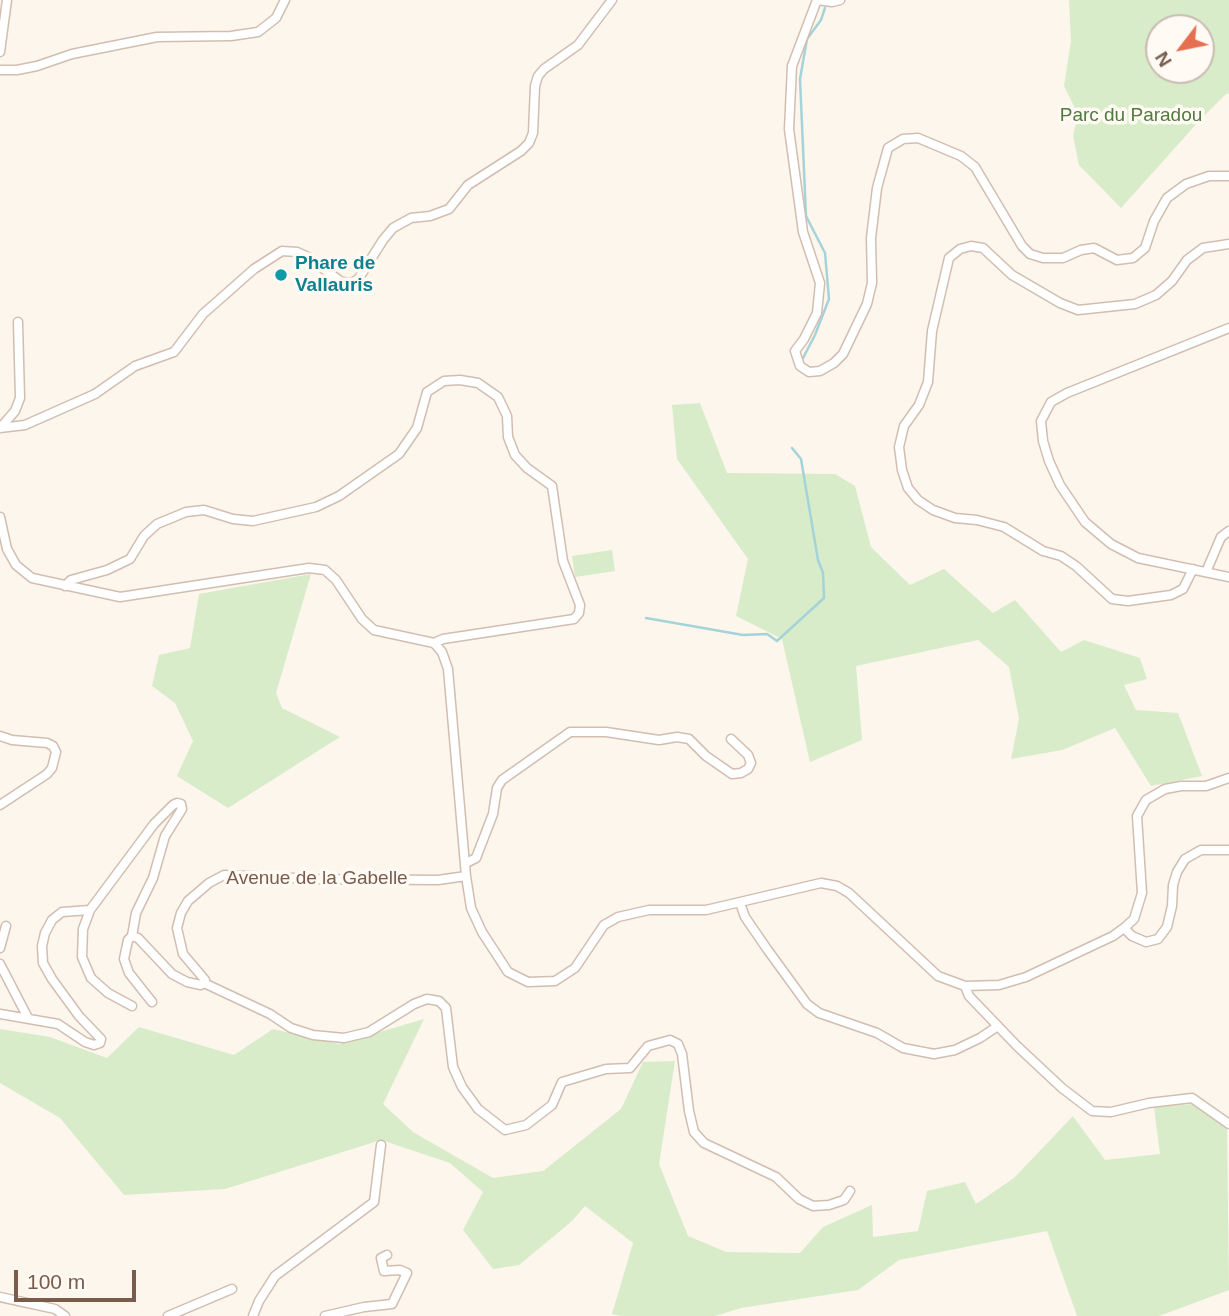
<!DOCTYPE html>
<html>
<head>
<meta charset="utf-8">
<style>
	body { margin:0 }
	#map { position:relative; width:1229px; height:1316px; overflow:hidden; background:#fdf6ec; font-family:Helvetica,sans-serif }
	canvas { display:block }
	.north { position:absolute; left:1145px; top:14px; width:70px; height:70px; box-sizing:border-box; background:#fffaf3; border:2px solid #cabbb1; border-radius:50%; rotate:238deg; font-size:19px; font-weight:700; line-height:28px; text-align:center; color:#7a5c4d }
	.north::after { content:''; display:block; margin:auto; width:24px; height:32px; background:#e76f51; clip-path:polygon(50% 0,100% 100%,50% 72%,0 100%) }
	.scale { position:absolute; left:14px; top:1270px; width:122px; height:32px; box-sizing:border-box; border:4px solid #7a5c4d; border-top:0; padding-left:9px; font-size:21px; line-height:24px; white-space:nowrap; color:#7a5c4d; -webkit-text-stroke:5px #fffaf3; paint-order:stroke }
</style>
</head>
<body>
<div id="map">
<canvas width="1229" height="1316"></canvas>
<div class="north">N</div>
<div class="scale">100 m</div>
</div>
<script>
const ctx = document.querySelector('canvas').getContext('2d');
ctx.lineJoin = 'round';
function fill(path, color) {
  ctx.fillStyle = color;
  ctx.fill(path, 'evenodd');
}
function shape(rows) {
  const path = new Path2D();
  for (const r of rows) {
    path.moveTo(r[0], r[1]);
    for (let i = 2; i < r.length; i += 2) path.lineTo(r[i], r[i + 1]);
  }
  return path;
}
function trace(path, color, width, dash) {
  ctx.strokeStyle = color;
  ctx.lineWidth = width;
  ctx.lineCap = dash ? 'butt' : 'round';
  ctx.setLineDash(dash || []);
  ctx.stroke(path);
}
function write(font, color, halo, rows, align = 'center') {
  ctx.font = font + ' Helvetica,sans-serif';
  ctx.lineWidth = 7;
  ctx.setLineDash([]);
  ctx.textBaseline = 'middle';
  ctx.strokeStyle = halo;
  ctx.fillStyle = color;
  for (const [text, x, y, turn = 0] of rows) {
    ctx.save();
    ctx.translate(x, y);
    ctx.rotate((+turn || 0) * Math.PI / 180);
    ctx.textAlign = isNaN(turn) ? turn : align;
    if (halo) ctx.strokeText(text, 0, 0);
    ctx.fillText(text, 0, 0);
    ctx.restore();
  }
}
fill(shape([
	[1069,0,1229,0,1229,94,1227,93,1200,120,1121,208,1079,165,1073,136,1078,114,1064,86,1071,41],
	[1159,28,1201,28,1201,70,1159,70],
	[700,403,727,473,835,474,855,486,871,547,910,585,944,569,993,613,1015,600,1061,652,1084,640,1140,658,1147,679,1124,685,1136,710,1178,713,1202,776,1151,786,1115,728,1062,750,1011,759,1019,719,1009,667,978,640,856,666,862,740,810,762,782,639,736,616,748,559,677,459,672,405],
	[612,550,615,571,575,577,572,556],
	[311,574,276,693,282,708,340,737,228,808,177,776,193,741,175,703,152,686,159,655,190,648,199,594],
	[424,1019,383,1104,413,1132,493,1178,543,1171,621,1109,643,1062,675,1061,659,1164,688,1236,726,1252,800,1253,823,1227,872,1205,873,1237,918,1231,927,1191,965,1182,976,1204,1014,1178,1073,1116,1105,1160,1160,1154,1154,1107,1195,1104,1227,1128,1229,1290,1159,1316,1077,1316,1047,1231,899,1260,858,1290,741,1308,715,1316,621,1316,612,1314,633,1243,585,1206,571,1222,519,1265,493,1269,463,1230,483,1192,450,1163,381,1140,225,1189,124,1195,60,1118,0,1083,0,1029,50,1037,107,1058,139,1027,234,1055,273,1029,339,1044]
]), '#d8ecc9');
trace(shape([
	[802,360,815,335,829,299,825,253,806,216,800,79,807,39,821,20,825,8],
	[646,618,743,635,767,634,777,641,824,598,823,573,818,560,801,459,792,448]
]), '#a5d3da', 2.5);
const street = shape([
	[817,0,792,66,789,129,803,232,820,283,817,313,804,339,795,351,800,366,809,372,820,371,834,363,843,354,867,304,872,283,871,238,877,188,888,148,903,139,918,138,961,156,975,167,1022,246,1030,254,1043,258,1063,258,1081,250,1094,248,1117,260,1133,258,1145,248,1154,221,1167,198,1186,184,1209,176,1229,176],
	[817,0,832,2,840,0],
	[0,52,7,0],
	[0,70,17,70,37,66,72,54,157,37,231,36,258,32,276,18,285,0],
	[1229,328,1067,393,1051,402,1041,421,1043,441,1049,461,1060,485,1085,522,1111,544,1138,558,1229,577],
	[0,428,25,425,95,394,135,366,174,352,203,314,254,269,282,251,297,252,308,257,340,281,348,283,354,282,359,278,383,240,393,228,411,218,430,216,449,209,468,185,521,151,529,143,533,133,535,86,538,76,544,69,578,45,612,0],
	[0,428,15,411,20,398,18,322],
	[0,517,7,549,16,565,32,578,120,597,309,568,325,570,336,580,362,619,374,630,434,643,442,652,448,669,466,876,471,908,482,932,508,972,528,982,555,981,575,968,604,925,618,917,649,910,706,910,821,883,837,886,849,893,938,976,965,986,999,985,1026,977,1113,936,1124,928,1134,919,1142,893,1137,816,1146,800,1165,789,1181,786,1206,786,1229,778],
	[1193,569,1183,589,1171,595,1128,601,1112,599,1076,566,1061,556,1043,551,1004,527,977,520,955,518,933,510,918,500,908,488,902,470,899,447,904,426,919,405,928,382,932,331,949,258,960,249,971,246,983,248,1012,275,1060,303,1078,310,1135,304,1156,295,1172,281,1187,260,1203,248,1229,244],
	[1206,572,1221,537,1229,531],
	[65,586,71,580,107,570,130,559,144,536,157,524,186,512,204,510,233,519,253,521,316,507,339,496,399,454,417,428,427,392,444,381,460,380,478,383,498,397,507,416,508,437,515,455,527,468,552,486,563,561,580,605,579,613,574,619,443,639,434,643],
	[0,736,12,740,47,743,53,746,56,752,52,768,47,774,0,805],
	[466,863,476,858,493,814,497,788,502,780,570,732,606,732,659,740,677,737,689,739,706,756,732,774,741,773,748,769,751,763,748,755,731,739],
	[740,903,745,917,767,949,807,1004,819,1013,877,1033,903,1048,934,1054,955,1050,980,1038,998,1026],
	[1124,928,1132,936,1146,942,1158,939,1167,927,1172,906,1173,885,1177,872,1185,859,1201,850,1229,850],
	[0,948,6,926],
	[0,964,28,1018],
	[204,983,270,1014,291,1028,313,1035,344,1038,369,1032,414,1004,427,999,439,1001,446,1008,453,1067,462,1087,478,1109,505,1130,526,1125,552,1105,562,1082,606,1069,630,1068,648,1046,670,1040,678,1044,682,1054,689,1111,694,1132,704,1143,776,1177,799,1199,813,1206,829,1205,844,1200,850,1191],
	[965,986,969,996,1017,1046,1062,1088,1092,1111,1111,1112,1149,1103,1192,1098,1229,1124],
	[152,1002,129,973,124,959,128,940,132,936,138,938,172,974,187,982,201,985,204,983,205,980,183,954,177,928,181,913,188,901,209,883,224,875,318,879,438,880,466,876],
	[132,1006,108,993,91,978,82,957,83,929,90,910,154,824,173,805,177,803,181,804,182,809,165,836,153,878,136,913,132,936],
	[0,1014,58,1024,85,1042,94,1045,100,1043,101,1039,79,1016,52,979,43,963,42,946,45,933,52,920,62,912,90,910],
	[0,1297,55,1309,65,1316],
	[168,1316,232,1289],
	[253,1316,259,1301,275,1276,374,1202,381,1145],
	[325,1316,364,1307,392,1304,407,1273,400,1270,384,1271,381,1258,387,1255]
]);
trace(street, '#d1beb0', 11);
trace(street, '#fff', 8);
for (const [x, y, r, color] of [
	[281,275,7,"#0f9aa8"]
]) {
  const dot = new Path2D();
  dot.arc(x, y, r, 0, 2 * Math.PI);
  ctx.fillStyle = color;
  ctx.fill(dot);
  trace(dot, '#fffaf3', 2.5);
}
write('19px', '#537a41', '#fffaf3', [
	["Parc du Paradou",1131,116]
]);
write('bold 19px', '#0d838f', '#fffaf3', [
	["Phare de",295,264],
	["Vallauris",295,286]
], 'left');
write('19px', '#7a5c4d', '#fffaf3', [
	["Avenue de la Gabelle",317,879]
]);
</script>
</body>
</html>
